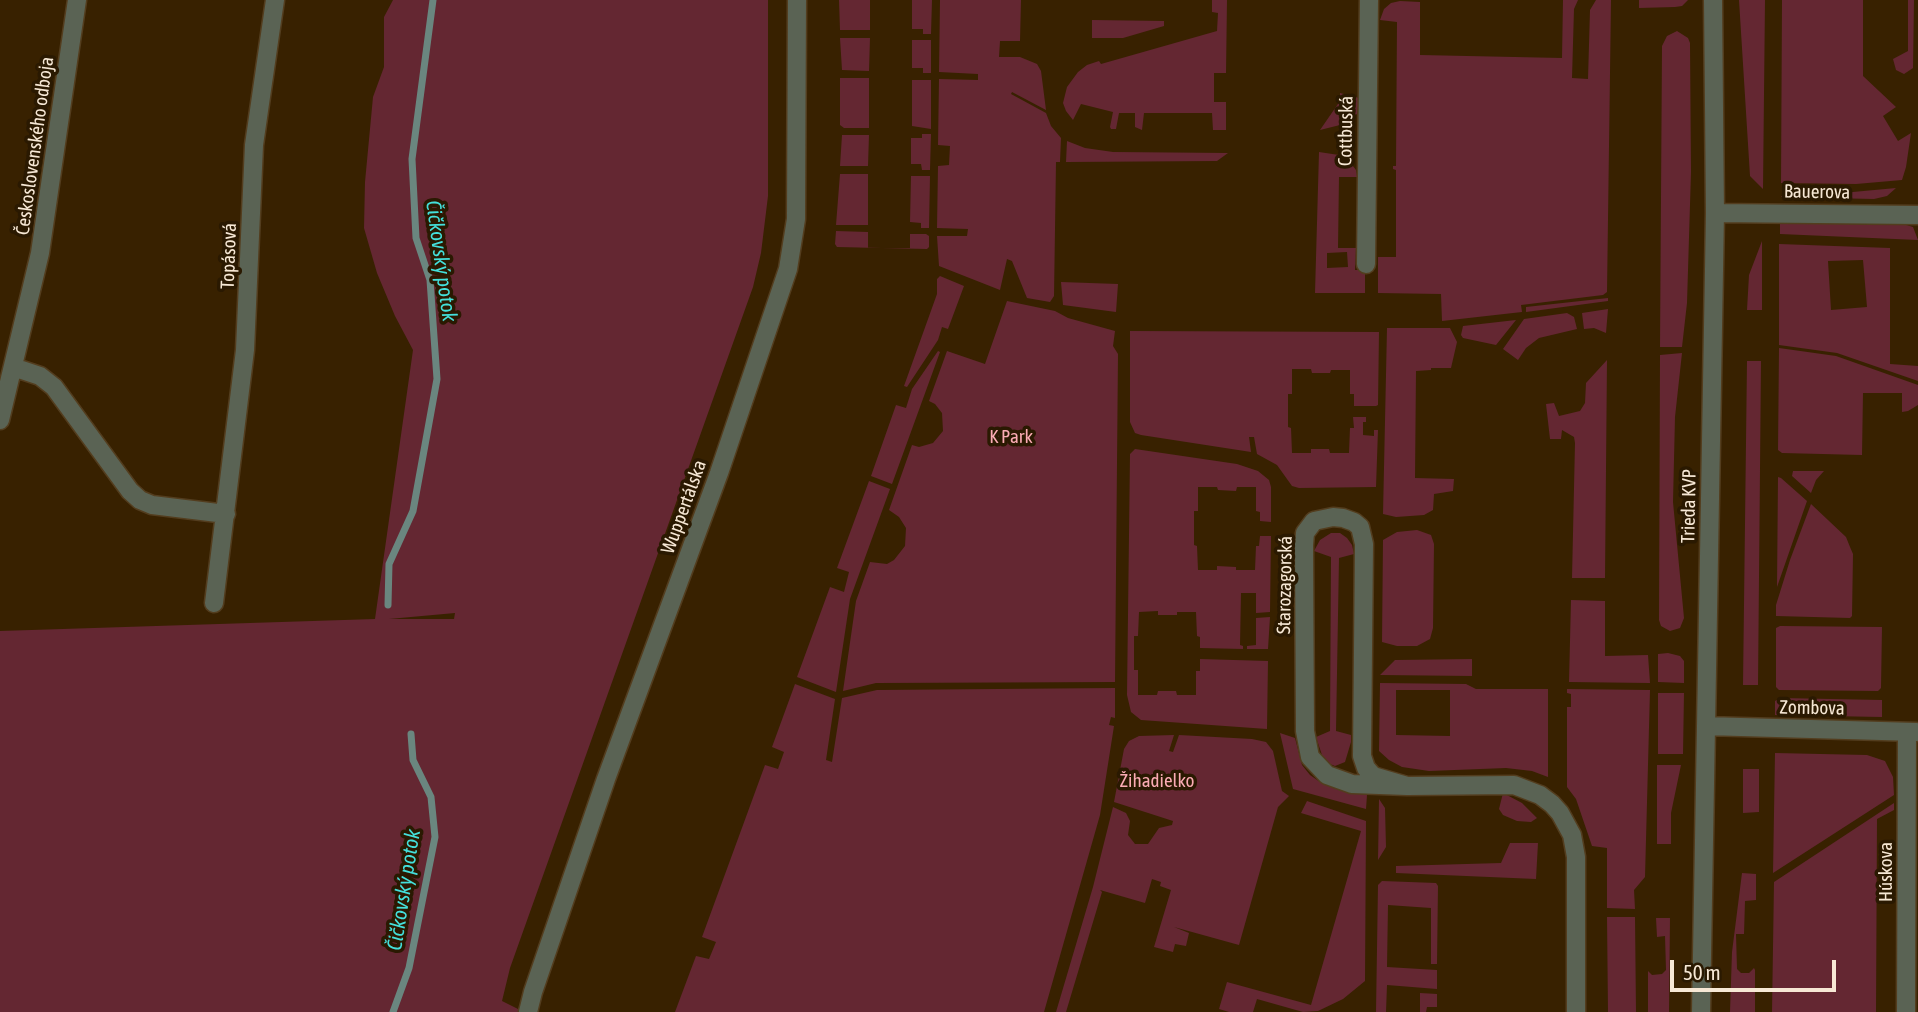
<!DOCTYPE html>
<html>
<head>
<meta charset="utf-8">
<style>
	body { margin:0 }
	#map { position:relative; width:1918px; height:1012px; overflow:hidden; background:#382100; font-family:"Asap Condensed",sans-serif }
	canvas { display:block }
	.scale { position:absolute; left:1670px; top:960px; width:166px; height:32px; box-sizing:border-box; border:4px solid #f7e8d5; border-top:0; padding-left:9px; font-size:21px; line-height:24px; white-space:nowrap; color:#f7e8d5; -webkit-text-stroke:5px #2a1901; paint-order:stroke }
</style>
</head>
<body>
<div id="map">
<canvas width="1918" height="1012"></canvas>
<div class="scale">50 m</div>
</div>
<script>
const ctx = document.querySelector('canvas').getContext('2d');
ctx.lineJoin = 'round';
function fill(path, color) {
  ctx.fillStyle = color;
  ctx.fill(path, 'evenodd');
}
function shape(rows) {
  const path = new Path2D();
  for (const r of rows) {
    path.moveTo(r[0], r[1]);
    for (let i = 2; i < r.length; i += 2) path.lineTo(r[i], r[i + 1]);
  }
  return path;
}
function trace(path, color, width, dash) {
  ctx.strokeStyle = color;
  ctx.lineWidth = width;
  ctx.lineCap = dash ? 'butt' : 'round';
  ctx.setLineDash(dash || []);
  ctx.stroke(path);
}
function write(font, color, halo, rows, align = 'center') {
  ctx.font = font + ' "Asap Condensed",sans-serif';
  ctx.lineWidth = 7;
  ctx.setLineDash([]);
  ctx.textBaseline = 'middle';
  ctx.strokeStyle = halo;
  ctx.fillStyle = color;
  for (const [text, x, y, turn = 0] of rows) {
    ctx.save();
    ctx.translate(x, y);
    ctx.rotate((+turn || 0) * Math.PI / 180);
    ctx.textAlign = isNaN(turn) ? turn : align;
    if (halo) ctx.strokeText(text, 0, 0);
    ctx.fillText(text, 0, 0);
    ctx.restore();
  }
}
fill(shape([
	[393,0,768,0,768,196,761,253,753,287,510,968,502,1001,518,1009,518,1012,0,1012,0,631,375,619,413,350,395,316,377,273,364,228,365,182,373,97,384,67,384,17],
	[455,613,454,619,389,619],
	[839,0,870,0,870,30,840,30],
	[912,0,932,0,931,34,923,34,923,29,912,29],
	[940,0,1021,0,1020,41,1000,41,999,57,1020,57,1037,64,1041,71,1046,110,1012,92,1011,94,1046,113,1051,126,1061,138,1060,162,1056,162,1054,296,1050,302,1027,298,1012,261,1007,259,1000,290,939,266,937,236,967,236,968,229,937,228,938,166,949,165,950,146,938,145,939,79,978,80,978,74,939,72],
	[1212,0,1227,0,1226,73,1214,73,1214,102,1226,102,1226,130,1213,130,1212,113,1144,113,1142,130,1135,127,1135,113,1119,113,1116,129,1111,129,1110,127,1113,112,1081,104,1073,120,1066,111,1063,103,1067,87,1078,72,1087,65,1099,61,1101,64,1217,31,1218,13,1212,12],
	[1563,0,1578,0,1574,9,1572,78,1588,79,1590,10,1596,0,1611,0,1607,292,1603,295,1521,305,1522,312,1442,321,1441,294,1378,293,1378,257,1396,257,1396,170,1393,169,1393,166,1396,166,1397,22,1380,20,1384,9,1391,3,1400,1,1420,2,1420,55,1562,58],
	[1639,0,1688,0,1682,6,1675,7,1639,8],
	[1739,0,1765,0,1763,189,1750,176],
	[1782,0,1863,0,1863,76,1896,107,1883,116,1898,141,1911,133,1906,167,1902,180,1856,184,1781,183],
	[1908,0,1914,0,1913,68,1904,74,1896,70,1893,59,1908,51],
	[1092,20,1164,21,1164,26,1123,38,1092,38],
	[1677,31,1688,38,1690,43,1691,172,1687,303,1682,347,1660,347,1662,46,1667,36],
	[840,38,870,38,869,71,842,70],
	[912,40,931,40,931,73,923,73,923,68,912,68],
	[840,78,869,78,869,128,844,128,840,125],
	[912,80,931,80,931,129,912,126],
	[1340,93,1359,98,1357,114,1340,125,1320,130,1340,101],
	[922,134,931,134,930,170,922,170,921,164,911,164,911,138,922,138],
	[842,135,869,135,868,166,840,166],
	[1067,141,1085,148,1113,152,1228,153,1217,161,1066,162],
	[1319,152,1339,155,1349,161,1356,170,1357,177,1339,177,1338,248,1356,248,1355,270,1365,270,1365,293,1315,293],
	[1347,252,1348,267,1327,268,1327,253],
	[840,174,868,174,868,225,836,225],
	[911,176,930,176,929,228,921,228,921,223,910,222],
	[1896,188,1887,196,1874,199,1781,197,1786,191,1842,193],
	[1786,223,1903,224,1913,227,1918,240,1780,234,1780,224],
	[836,231,868,232,868,248,910,248,910,234,926,234,929,236,929,247,927,249,837,247,835,244],
	[1762,241,1762,310,1747,310,1749,275],
	[1779,244,1890,248,1890,364,1918,366,1918,381,1837,353,1779,345],
	[1863,260,1867,307,1831,310,1828,261],
	[940,276,964,286,948,329,942,327,938,340,907,387,904,386,937,294,937,279],
	[1061,282,1118,284,1116,312,1063,305],
	[1608,298,1608,301,1526,312,1526,307],
	[1007,301,1055,311,1068,318,1115,331,1113,346,1118,354,1115,682,876,683,843,691,856,601,870,562,887,564,894,560,905,546,906,528,899,517,889,510,912,445,919,447,933,443,943,431,942,413,935,404,929,401,947,351,985,364],
	[1608,309,1606,333,1594,328,1584,329,1582,313],
	[1567,313,1574,317,1577,329,1539,338,1526,348,1518,360,1503,349,1524,319],
	[1516,320,1496,345,1463,338,1461,335,1463,326],
	[1387,328,1450,328,1457,342,1451,368,1431,368,1431,370,1416,371,1415,478,1454,479,1453,491,1434,494,1433,510,1424,515,1396,517,1383,514],
	[1130,331,1379,332,1378,405,1376,406,1354,406,1354,394,1350,394,1350,370,1331,370,1330,373,1312,373,1311,369,1292,369,1292,394,1288,394,1288,427,1291,428,1292,453,1311,453,1311,449,1329,449,1330,453,1349,453,1350,428,1354,428,1353,417,1366,417,1366,422,1363,422,1363,435,1374,436,1374,430,1378,430,1376,487,1299,488,1292,486,1277,465,1257,454,1254,437,1249,437,1251,452,1141,435,1135,433,1130,422],
	[1779,348,1836,356,1918,385,1918,405,1908,411,1902,412,1902,393,1863,393,1862,455,1782,453,1778,450],
	[938,351,940,352,892,484,871,476,896,405,906,408,912,389],
	[1682,353,1675,417,1673,502,1684,618,1680,628,1670,631,1661,626,1659,620,1660,355],
	[1607,360,1605,578,1572,578,1575,443,1574,437,1562,430,1561,439,1550,439,1546,404,1554,403,1559,416,1580,411,1585,403,1586,383],
	[1747,361,1761,361,1758,685,1743,685],
	[1135,449,1237,464,1258,471,1269,480,1271,487,1271,522,1260,521,1260,512,1256,511,1256,487,1237,487,1236,491,1218,490,1217,487,1198,487,1198,511,1194,511,1194,545,1197,546,1198,570,1217,570,1217,566,1236,567,1236,570,1255,570,1256,546,1259,546,1260,536,1271,536,1270,612,1256,613,1256,593,1241,593,1240,645,1243,646,1243,649,1200,648,1200,637,1197,636,1196,612,1177,612,1177,615,1158,615,1158,611,1139,612,1138,636,1134,636,1134,670,1138,670,1138,695,1157,695,1158,691,1176,691,1177,695,1196,695,1196,671,1200,671,1200,659,1268,661,1267,729,1141,720,1131,712,1127,695,1130,454],
	[1793,471,1824,471,1816,480,1811,493,1792,476],
	[1778,477,1781,478,1807,501,1777,587],
	[869,481,890,489,850,599,836,692,797,677,830,587,844,592,849,572,837,568],
	[1811,504,1846,537,1850,547,1853,554,1852,616,1850,618,1776,616,1776,605,1790,560],
	[1417,530,1431,535,1434,544,1433,628,1430,639,1417,646,1397,646,1382,642,1383,540,1397,532],
	[1331,533,1340,533,1347,538,1352,545,1354,554,1339,558,1336,731,1351,735,1351,742,1345,762,1335,766,1330,764,1322,755,1316,737,1330,731,1331,557,1314,551,1320,540],
	[1571,600,1605,601,1605,656,1648,655,1650,683,1569,682],
	[1270,617,1268,649,1247,649,1247,646,1256,645,1256,618],
	[1780,626,1882,627,1881,688,1878,691,1779,690,1776,687,1776,628],
	[1668,653,1680,656,1684,661,1684,683,1658,682,1658,654],
	[1472,659,1472,676,1380,675,1395,660],
	[1380,683,1466,684,1476,689,1548,689,1548,777,1532,771,1506,768,1429,771,1402,767,1389,760,1379,751],
	[1396,690,1450,690,1450,736,1396,735],
	[795,684,835,699,826,760,832,762,842,698,877,690,1115,688,1115,718,1111,717,1109,725,1114,726,1100,815,1044,1012,675,1012,696,956,709,959,716,942,702,937,765,765,778,769,784,752,772,747],
	[1567,689,1650,690,1645,877,1634,890,1635,909,1607,908,1607,848,1592,846,1576,799,1567,787,1567,707,1571,707,1571,694,1567,693],
	[1658,693,1684,693,1683,754,1658,754],
	[1780,698,1882,700,1882,717,1775,715,1775,701],
	[1280,733,1295,738,1302,765,1310,775,1320,782,1367,795,1366,809,1293,789],
	[1174,735,1169,751,1173,752,1179,735,1252,739,1266,742,1273,751,1282,791,1289,796,1278,807,1239,945,1174,927,1189,933,1186,946,1175,944,1173,952,1154,947,1171,890,1160,886,1161,882,1152,879,1145,903,1100,890,1102,892,1066,1012,1056,1012,1093,887,1113,807,1126,813,1130,821,1128,835,1135,844,1148,844,1159,828,1172,825,1173,821,1114,802,1124,749,1129,741,1139,736],
	[1775,753,1867,755,1885,761,1893,777,1894,795,1773,873],
	[1657,765,1681,765,1671,813,1671,844,1657,844],
	[1743,769,1759,769,1759,812,1743,813],
	[1503,793,1522,803,1537,818,1531,822,1517,821,1503,815,1499,809],
	[1379,799,1385,808,1386,847,1378,860],
	[1307,801,1366,821,1365,981,1343,999,1318,1011,1303,1012,1257,999,1253,1012,1229,1012,1219,1009,1227,982,1311,1005,1361,831,1301,813],
	[1894,803,1894,810,1877,819,1876,1012,1772,1012,1774,882],
	[1510,843,1538,843,1536,879,1396,873,1396,866,1501,863],
	[1742,873,1756,874,1756,900,1745,901,1744,934,1736,934,1737,969,1741,973,1749,973,1754,968,1755,970,1755,1012,1730,1012,1732,952],
	[1382,881,1436,883,1438,886,1437,964,1431,964,1431,908,1388,905,1387,967,1437,970,1437,989,1387,985,1386,1012,1376,1012,1378,885],
	[1607,917,1635,917,1636,1012,1608,1012],
	[1656,918,1670,918,1669,1012,1648,1012,1648,971,1652,975,1662,974,1666,970,1665,936,1657,937],
	[1420,993,1437,994,1437,1007,1427,1007,1426,1012,1420,1012]
]), '#642732');
trace(shape([
	[388,605,389,564,413,511,437,379,430,280,416,238,412,159,433,0],
	[393,1012,409,968,435,837,431,797,413,760,411,734]
]), '#6a867f', 7);
const minor = shape([
	[1715,213,1918,215],
	[1366,264,1369,0],
	[13,367,40,376,54,387,130,491,140,500,152,505,226,514],
	[0,420,40,253,77,0],
	[214,603,245,350,254,145,275,0],
	[1706,726,1916,732],
	[1407,786,1373,776,1366,768,1362,756,1364,544,1360,527,1354,522,1343,518,1333,517,1314,521,1305,533,1304,545,1305,731,1310,757,1327,775,1352,784,1407,786,1514,785,1540,795,1552,804,1560,813,1572,835,1576,857,1576,1012],
	[528,1012,533,992,606,779,719,473,788,269,796,219,797,0],
	[1701,1012,1715,213,1713,0],
	[1906,1012,1907,732]
]);
trace(minor, '#533d1e', 21);
trace(minor, '#5a6354', 18);
write('19px', '#f7e8d5', '#2a1901', [
	["Cottbuská",1346,131,-89],
	["Československého odboja",35,146,-82],
	["Bauerova",1817,192,1],
	["Topásová",229,256,-88],
	["Trieda KVP",1689,506,-89],
	["Wuppertálska",684,507,-70],
	["Starozagorská",1285,585,-89],
	["Zombova",1812,708,1],
	["Húskova",1886,872,-90]
]);
write('19px', '#fbabb4', '#2a1901', [
	["K Park",1011,437],
	["Žihadielko",1157,781]
]);
write('italic 21px', '#44e0db', '#2a1901', [
	["Čičkovský potok",441,261,82],
	["Čičkovský potok",404,890,-81]
]);
</script>
</body>
</html>
